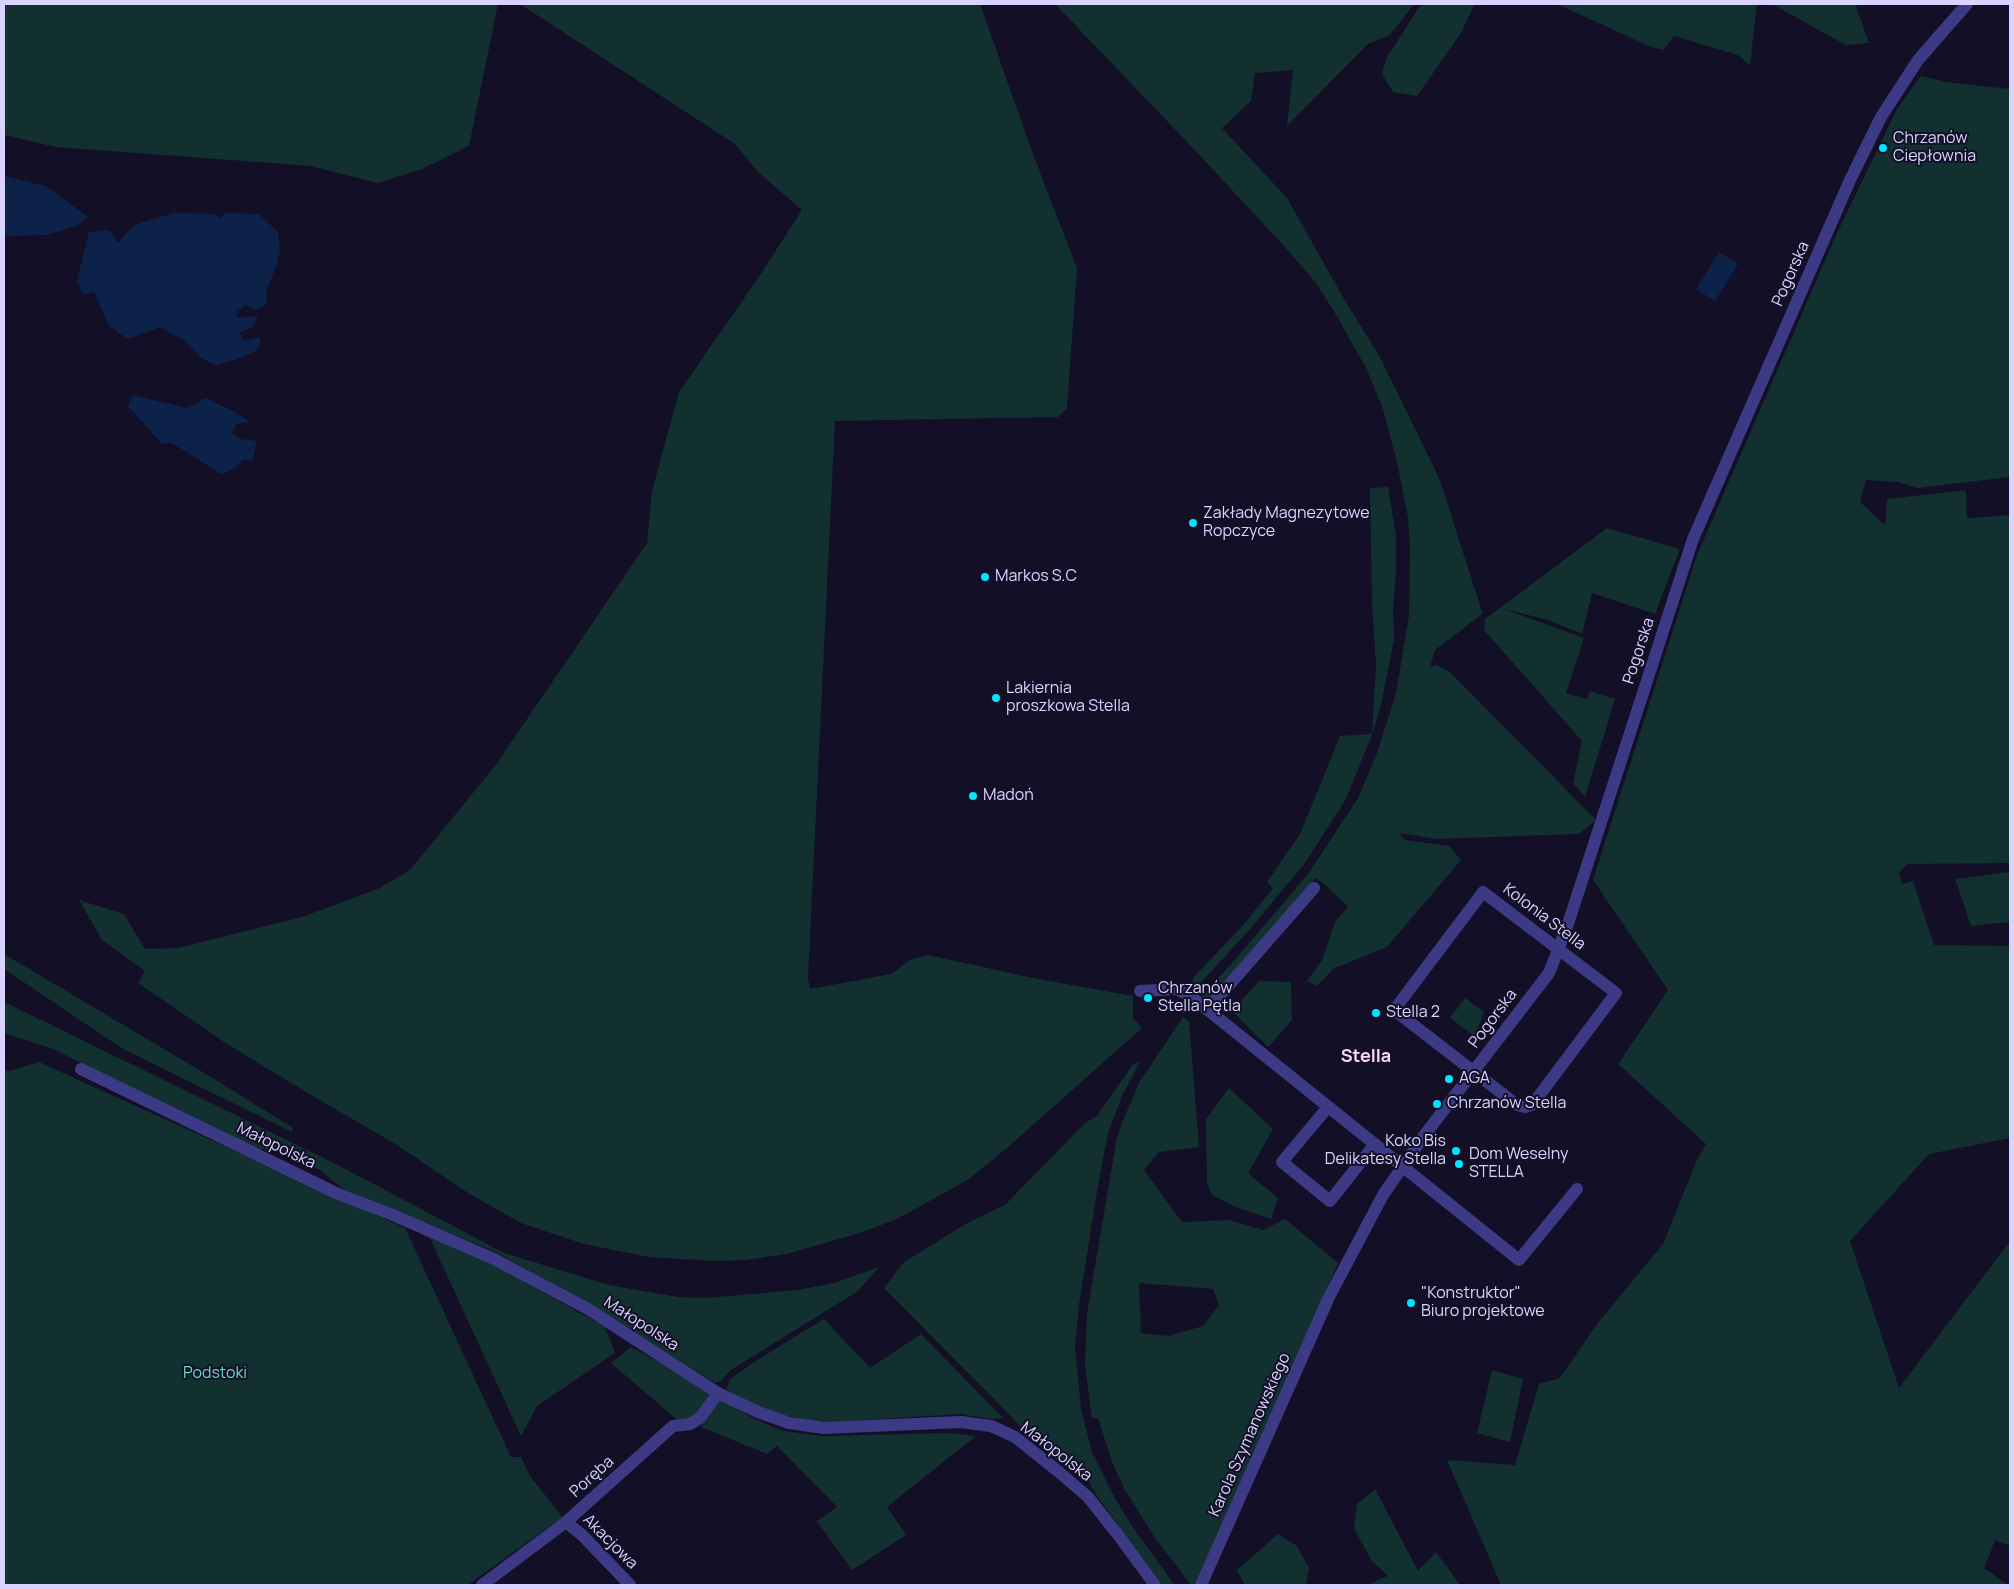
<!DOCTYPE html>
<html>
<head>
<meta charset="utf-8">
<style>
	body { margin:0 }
	#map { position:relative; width:2014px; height:1589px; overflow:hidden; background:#130f26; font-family:Manrope,sans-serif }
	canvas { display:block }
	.frame { position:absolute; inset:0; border:5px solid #d9d4ff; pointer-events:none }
</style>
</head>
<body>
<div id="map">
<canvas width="2014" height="1589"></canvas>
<div class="frame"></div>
</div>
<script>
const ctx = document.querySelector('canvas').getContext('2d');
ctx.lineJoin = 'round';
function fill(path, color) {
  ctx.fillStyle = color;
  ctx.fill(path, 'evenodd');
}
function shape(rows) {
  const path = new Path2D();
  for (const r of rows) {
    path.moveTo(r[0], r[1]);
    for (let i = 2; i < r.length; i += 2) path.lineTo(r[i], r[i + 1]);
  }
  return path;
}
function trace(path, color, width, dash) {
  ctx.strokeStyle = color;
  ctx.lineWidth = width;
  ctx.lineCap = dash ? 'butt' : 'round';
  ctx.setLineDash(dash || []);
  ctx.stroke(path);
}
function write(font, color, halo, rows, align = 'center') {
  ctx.font = font + ' Manrope,sans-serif';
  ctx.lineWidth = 4;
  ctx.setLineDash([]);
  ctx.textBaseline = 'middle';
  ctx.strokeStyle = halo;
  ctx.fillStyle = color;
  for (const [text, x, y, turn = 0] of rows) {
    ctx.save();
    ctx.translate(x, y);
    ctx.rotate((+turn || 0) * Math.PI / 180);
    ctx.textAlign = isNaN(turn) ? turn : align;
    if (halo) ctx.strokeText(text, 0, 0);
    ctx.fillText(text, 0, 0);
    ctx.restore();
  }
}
fill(shape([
	[4,4,498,4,469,146,422,169,378,183,311,166,56,147,4,135],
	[520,4,980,4,1034,157,1077,268,1067,408,1058,417,835,421,808,978,810,989,891,974,911,959,928,955,1033,978,1133,996,1133,1018,1142,1028,1007,1148,969,1179,899,1218,863,1232,787,1254,746,1260,713,1261,649,1257,584,1244,521,1223,468,1193,397,1145,311,1095,227,1044,138,983,145,971,102,940,79,900,124,914,145,949,178,948,302,917,380,888,410,870,495,766,647,543,652,491,679,392,756,281,802,210,758,172,735,144],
	[1055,4,1414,4,1390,35,1368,44,1287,126,1293,70,1255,73,1251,101,1222,128,1287,198,1344,299,1380,357,1440,480,1482,612,1481,615,1435,650,1430,667,1436,665,1449,671,1596,820,1579,834,1437,839,1399,833,1405,840,1449,846,1461,860,1387,947,1333,969,1317,986,1307,981,1322,960,1335,922,1348,907,1324,884,1315,878,1296,903,1209,1001,1202,996,1232,963,1308,874,1358,798,1377,753,1396,693,1409,615,1410,545,1408,517,1397,462,1383,409,1366,368,1338,318,1316,283,1284,246,1192,147],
	[1421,4,1475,4,1461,33,1417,96,1393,92,1382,74,1386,59],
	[1557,4,1757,4,1750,65,1738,55,1674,36,1663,50,1651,47],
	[1772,4,1855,4,1869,43,1846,45],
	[1921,76,1946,82,2010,89,2010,477,1917,488,1898,482,1866,480,1860,502,1885,525,1887,499,1966,490,1967,518,2010,515,2010,863,1907,864,1899,873,1902,884,1913,881,1934,945,2010,946,2010,1138,1929,1154,1850,1241,1899,1388,2010,1241,2010,1546,1995,1540,1984,1568,2008,1585,1501,1585,1447,1460,1515,1465,1539,1384,1560,1378,1597,1324,1663,1244,1696,1162,1706,1144,1618,1064,1668,990,1593,880,1697,555,1837,233,1897,109],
	[1388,487,1396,536,1396,572,1393,609,1394,640,1380,709,1372,735,1346,799,1305,863,1251,928,1195,989,1192,985,1193,978,1245,923,1273,888,1267,882,1300,834,1340,736,1372,734,1376,664,1372,603,1370,488],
	[1607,528,1680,549,1655,614,1592,593,1582,634,1548,620,1504,609,1584,638,1566,693,1587,699,1590,691,1615,699,1585,797,1573,783,1582,741,1484,630,1485,619],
	[2010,872,2010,922,1971,926,1955,879],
	[4,954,216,1080,293,1128,292,1132,123,1049,4,969],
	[1259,981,1291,982,1292,1020,1268,1047,1232,1011],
	[1465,998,1484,1012,1476,1034,1473,1035,1450,1018],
	[4,1002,336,1164,504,1253,550,1267,609,1285,678,1297,706,1298,798,1290,834,1283,879,1267,858,1291,747,1360,730,1371,721,1381,715,1383,592,1306,496,1252,343,1189,320,1170,308,1164,278,1151,256,1148,53,1049,4,1033],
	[1183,1017,1189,1021,1199,1147,1159,1152,1144,1170,1182,1222,1229,1220,1263,1230,1285,1219,1338,1263,1195,1585,1191,1585,1155,1538,1124,1488,1112,1462,1098,1418,1092,1418,1085,1364,1087,1313,1117,1137,1124,1118,1140,1081],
	[1139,1283,1213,1289,1219,1305,1203,1326,1168,1336,1141,1333],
	[39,1062,405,1228,511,1457,521,1457,530,1476,564,1519,555,1522,468,1585,4,1585,4,1069,9,1071],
	[1140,1062,1122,1096,1108,1133,1096,1197,1079,1305,1075,1347,1081,1409,1092,1452,1111,1491,1131,1525,1175,1585,1163,1585,1099,1499,1083,1473,1051,1457,884,1288,904,1262,969,1222,1005,1205,1085,1123,1097,1116,1133,1064],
	[1229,1088,1273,1129,1248,1173,1278,1198,1271,1219,1236,1207,1212,1195,1207,1183,1206,1119],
	[428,1234,500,1268,605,1327,615,1353,537,1406,521,1436],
	[824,1319,870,1368,921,1334,1003,1418,992,1419,960,1414,831,1422,813,1421,777,1414,745,1401,726,1389,730,1379,754,1362],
	[631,1347,694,1381,710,1393,694,1418,680,1420,675,1418,611,1363],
	[1492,1370,1523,1379,1510,1442,1477,1433],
	[720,1401,726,1401,754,1419,783,1431,822,1436,949,1433,976,1436,887,1507,906,1535,852,1570,817,1521,837,1507,777,1446,767,1454,701,1427,712,1408],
	[1375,1489,1418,1571,1436,1552,1460,1585,1366,1585,1388,1576,1371,1560,1354,1528,1357,1504],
	[1278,1534,1297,1546,1309,1568,1306,1585,1245,1585,1237,1570]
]), '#12302f');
fill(shape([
	[4,176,46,186,88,217,77,226,46,235,9,236,4,234],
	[174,213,215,214,219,218,226,213,259,214,278,232,280,250,277,264,267,289,266,304,256,310,245,305,237,312,237,318,258,316,253,327,240,332,243,341,261,337,258,350,235,360,216,365,201,358,185,341,160,327,128,339,109,326,94,292,83,295,77,280,89,232,109,230,118,243,134,225],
	[1719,252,1738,264,1715,301,1696,289],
	[133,395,187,408,205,398,233,411,250,422,237,424,232,433,241,439,257,441,252,461,243,460,235,468,221,474,172,443,162,444,128,406]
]), '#0c2248');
trace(shape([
	[1483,892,1616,993,1532,1105,1525,1107,1517,1105,1394,1010,1483,892],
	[1140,991,1177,989,1193,998,1519,1260,1577,1189],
	[1208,1009,1314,888],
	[81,1069,336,1193,393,1215,494,1259,588,1309,718,1393,758,1412,789,1423,824,1428,961,1422,991,1426,1015,1437,1059,1472,1088,1497,1119,1536,1155,1585],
	[1328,1107,1282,1162,1330,1201,1375,1144],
	[566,1522,582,1535,630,1585],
	[482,1585,566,1522,673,1426,690,1424,700,1418,718,1393],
	[1201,1585,1329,1297,1383,1195,1423,1137,1549,973,1567,927,1693,539,1850,180,1881,117,1918,60,1967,4]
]), '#3d3a85', 12);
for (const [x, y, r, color] of [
	[1883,148,5,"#00e5ff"],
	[1193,523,5,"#00e5ff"],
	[985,577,5,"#00e5ff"],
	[996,698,5,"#00e5ff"],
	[973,796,5,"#00e5ff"],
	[1148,998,5,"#00e5ff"],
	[1376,1013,5,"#00e5ff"],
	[1449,1079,5,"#00e5ff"],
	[1437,1104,5,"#00e5ff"],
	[1456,1151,5,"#00e5ff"],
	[1459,1164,5,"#00e5ff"],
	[1411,1303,5,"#00e5ff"]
]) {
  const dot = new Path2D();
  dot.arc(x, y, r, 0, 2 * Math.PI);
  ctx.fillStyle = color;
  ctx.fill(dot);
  trace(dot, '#130f26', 2);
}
write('16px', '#d9d4ff', '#130f26', [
	["Chrzanów",1893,139],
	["Ciepłownia",1893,157],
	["Zakłady Magnezytowe",1203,514],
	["Ropczyce",1203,532],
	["Markos S.C",995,577],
	["Lakiernia",1006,689],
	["proszkowa Stella",1006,707],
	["Madoń",983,796],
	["Chrzanów",1158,989],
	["Stella Pętla",1158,1007],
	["Stella 2",1386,1013],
	["AGA",1459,1079],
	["Chrzanów Stella",1447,1104],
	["Koko Bis",1446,1142,"right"],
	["Delikatesy Stella",1446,1160,"right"],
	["Dom Weselny",1469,1155],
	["STELLA",1469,1173],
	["\"Konstruktor\"",1421,1294],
	["Biuro projektowe",1421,1312]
], 'left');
write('16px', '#d9d4ff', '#130f26', [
	["Pogorska",1791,274,-66],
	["Pogorska",1639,651,-72],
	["Kolonia Stella",1544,917,37],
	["Pogorska",1493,1019,-53],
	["Małopolska",276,1146,26],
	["Małopolska",641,1324,33],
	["Karola Szymanowskiego",1250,1435,-66],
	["Małopolska",1056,1452,38],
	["Poręba",592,1477,-42],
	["Akacjowa",610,1542,45]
]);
write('16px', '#5fe0c0', '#130f26', [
	["Podstoki",215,1374]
]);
write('bold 18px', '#ffd6f0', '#130f26', [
	["Stella",1366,1057]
]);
</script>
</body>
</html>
